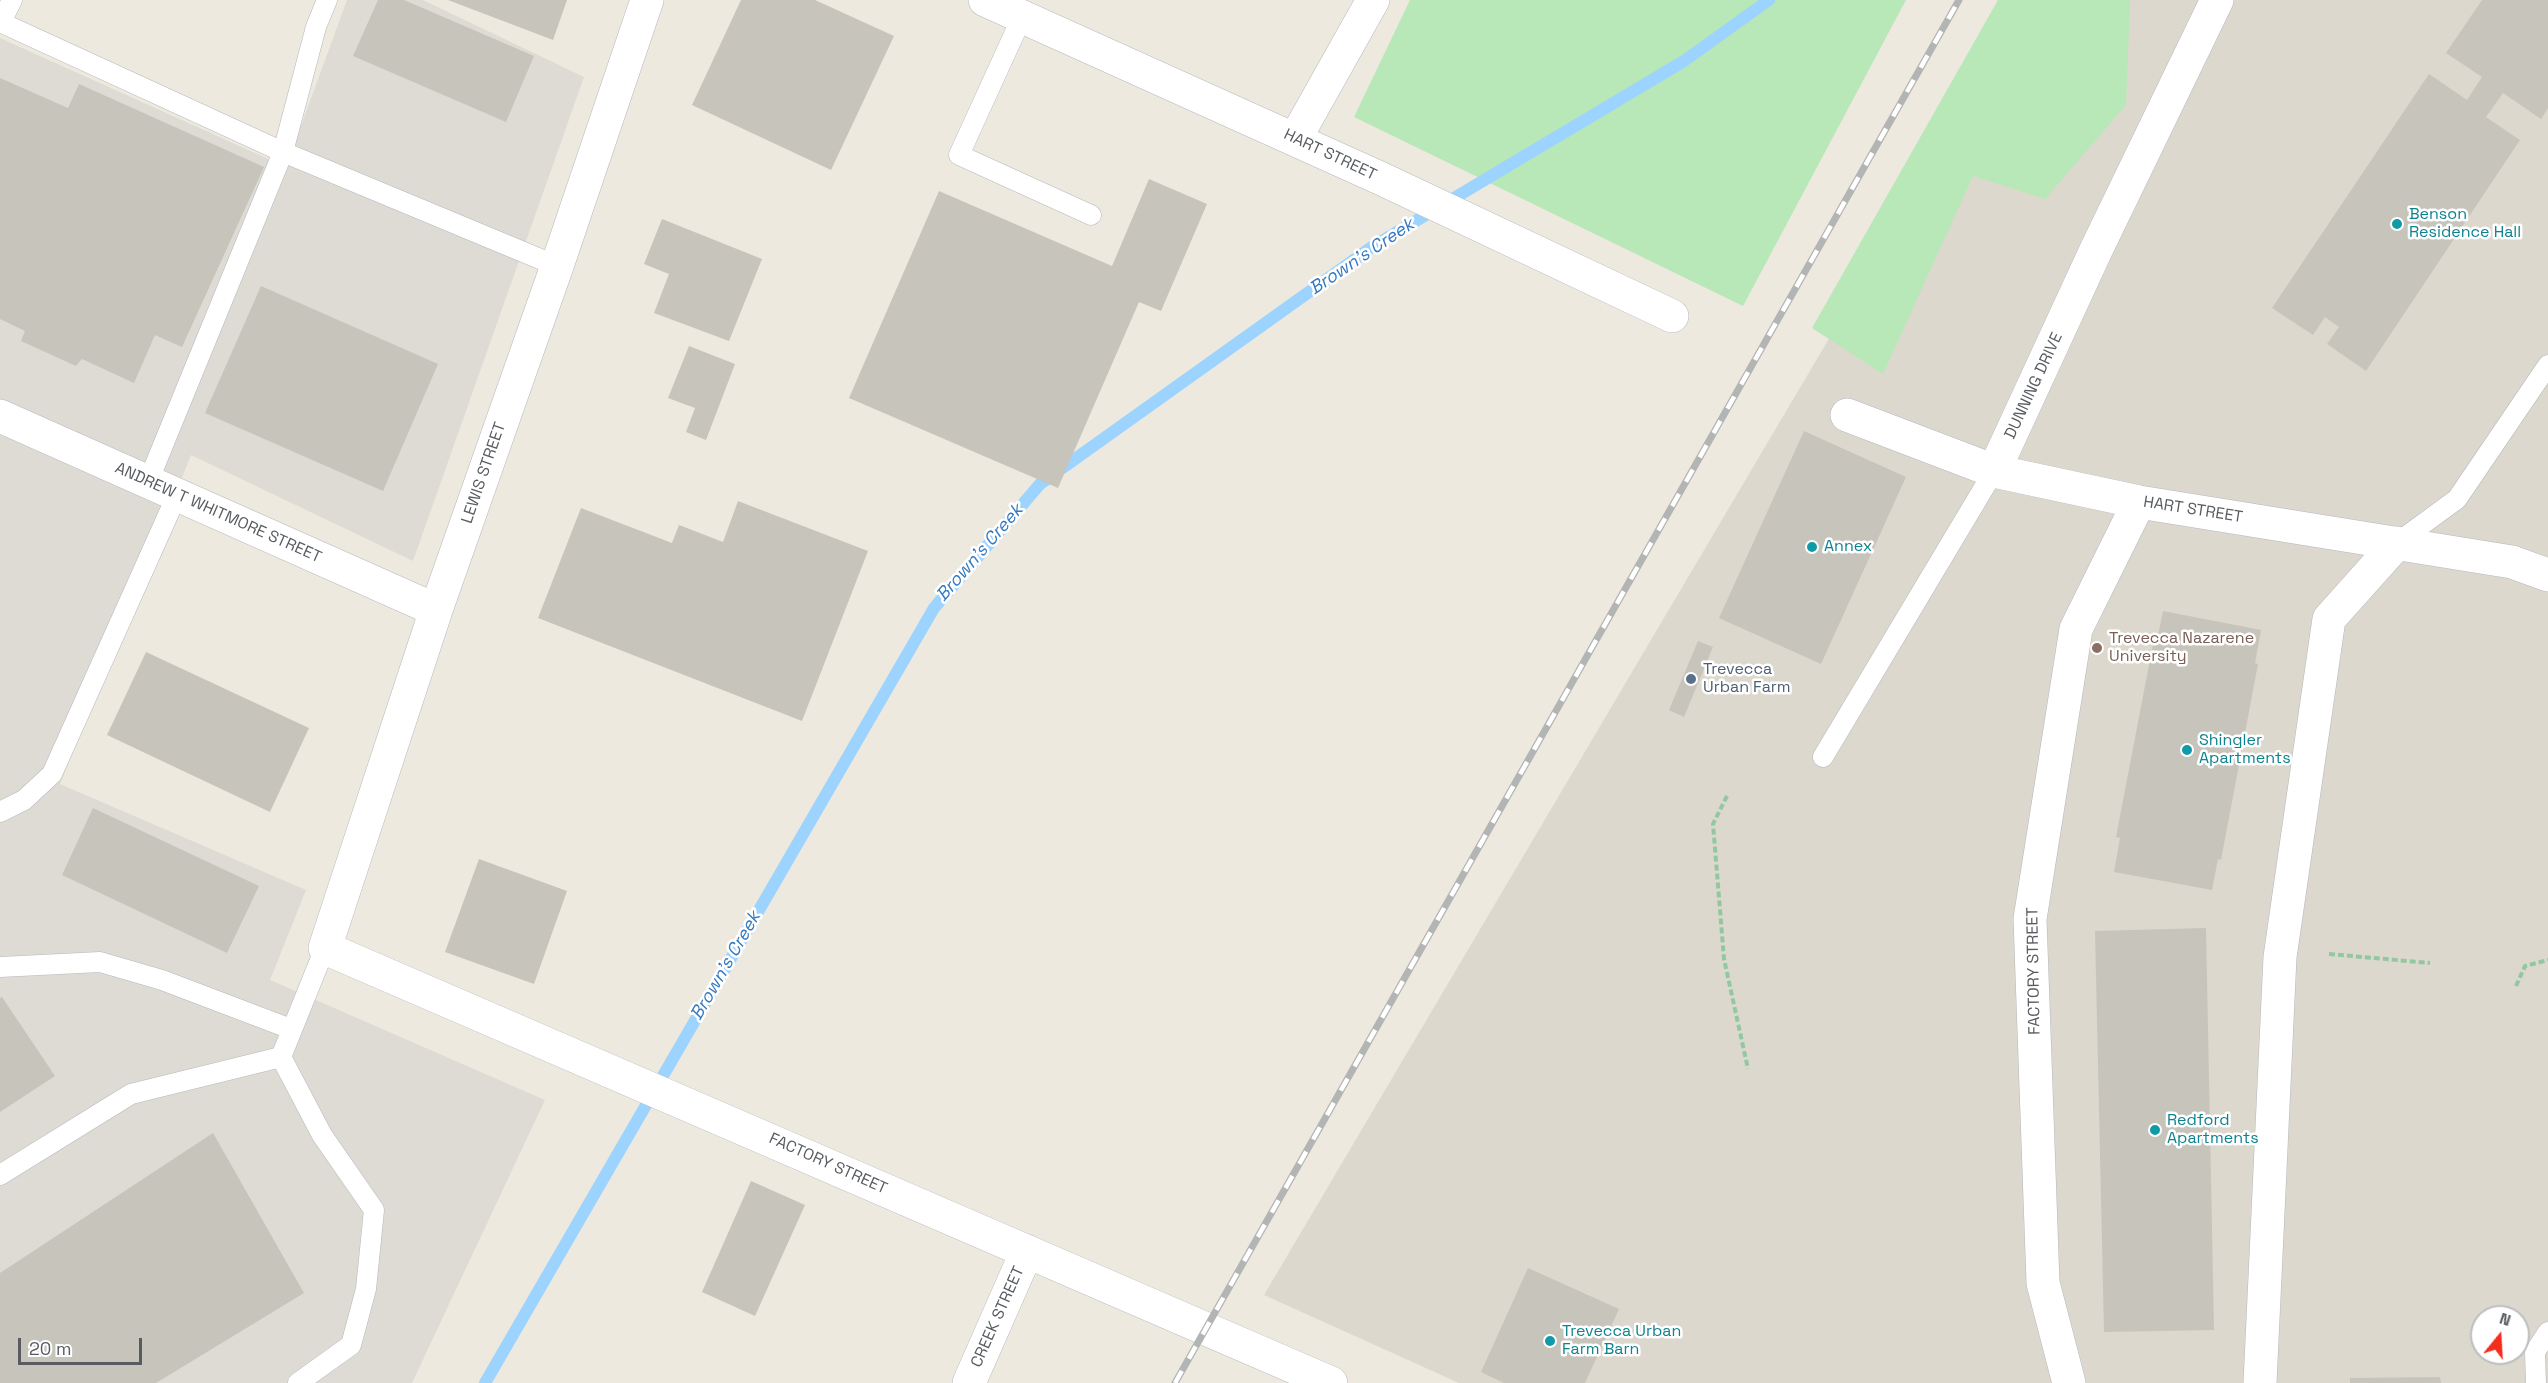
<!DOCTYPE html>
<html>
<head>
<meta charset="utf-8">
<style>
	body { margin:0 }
	#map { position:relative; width:2548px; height:1383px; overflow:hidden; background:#ede9de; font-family:"Space Grotesk",sans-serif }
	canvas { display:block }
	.north { position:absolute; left:2470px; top:1305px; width:60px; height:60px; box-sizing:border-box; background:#fff; border:2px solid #bcbec0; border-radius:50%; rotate:18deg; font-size:16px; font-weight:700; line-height:24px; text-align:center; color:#585c61 }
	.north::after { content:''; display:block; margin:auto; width:21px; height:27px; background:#f52d1c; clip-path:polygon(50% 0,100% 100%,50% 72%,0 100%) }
	.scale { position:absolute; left:18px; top:1338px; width:124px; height:27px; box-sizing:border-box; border:3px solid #585c61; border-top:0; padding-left:8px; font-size:18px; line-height:21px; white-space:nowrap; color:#585c61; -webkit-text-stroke:4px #fff; paint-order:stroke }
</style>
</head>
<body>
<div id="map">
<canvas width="2548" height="1383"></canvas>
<div class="north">N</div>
<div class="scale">20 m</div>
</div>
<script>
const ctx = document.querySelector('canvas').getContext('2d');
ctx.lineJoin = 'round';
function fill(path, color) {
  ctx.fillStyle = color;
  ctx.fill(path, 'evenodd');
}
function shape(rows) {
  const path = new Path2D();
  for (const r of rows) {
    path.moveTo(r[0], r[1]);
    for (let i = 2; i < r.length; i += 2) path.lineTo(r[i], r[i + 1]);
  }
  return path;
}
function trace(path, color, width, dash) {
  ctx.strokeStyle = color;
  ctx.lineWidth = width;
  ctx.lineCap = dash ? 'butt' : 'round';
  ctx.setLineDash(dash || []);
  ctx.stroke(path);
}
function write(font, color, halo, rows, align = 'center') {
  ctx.font = font + ' "Space Grotesk",sans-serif';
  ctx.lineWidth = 5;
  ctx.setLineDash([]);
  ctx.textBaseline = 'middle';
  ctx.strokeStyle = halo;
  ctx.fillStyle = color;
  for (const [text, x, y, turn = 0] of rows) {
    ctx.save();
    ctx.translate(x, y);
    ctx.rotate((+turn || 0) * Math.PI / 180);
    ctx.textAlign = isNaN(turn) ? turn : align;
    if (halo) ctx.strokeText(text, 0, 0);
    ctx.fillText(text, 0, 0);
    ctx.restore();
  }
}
fill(shape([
	[347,0,423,0,584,77,413,561,191,455,60,784,306,890,270,980,545,1100,412,1383,0,1383,0,38,286,167]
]), '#dddbd4');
fill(shape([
	[2029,0,2548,0,2548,1383,1459,1383,1264,1295],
	[2482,1317,2518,1317,2518,1353,2482,1353]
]), '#dcd8cd');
fill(shape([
	[1410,0,1906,0,1743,306,1354,117],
	[1998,0,2130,0,2126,105,2045,199,1973,176,1883,374,1812,328]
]), '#b8e7b8');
trace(shape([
	[485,1383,934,608,1040,484,1372,247,1684,61,1769,0]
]), '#9cd3ff', 12);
fill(shape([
	[378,0,404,0,534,56,506,122,353,56],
	[448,0,567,0,553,40],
	[741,0,815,0,894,36,831,170,692,105],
	[2482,0,2548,0,2548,108,2541,119,2503,93,2486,117,2520,140,2366,371,2327,344,2339,327,2325,317,2313,335,2272,308,2429,74,2467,100,2482,77,2446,53],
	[0,78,68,108,79,84,264,167,182,347,155,335,134,383,82,359,76,366,21,341,25,331,0,319],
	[1149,179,1207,204,1161,311,1139,302,1058,488,849,398,939,191,1112,266],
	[662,219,762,259,729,341,654,313,669,274,644,264],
	[261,286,438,364,383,491,205,413],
	[689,346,735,364,706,440,686,432,695,408,668,398],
	[1804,431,1906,477,1821,664,1719,618],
	[738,501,868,551,802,721,538,618,581,508,672,543,679,525,723,542],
	[2163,611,2261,630,2255,663,2258,664,2221,860,2218,859,2212,890,2114,872,2120,838,2116,837,2153,644,2156,645],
	[1698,641,1713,647,1684,717,1669,710],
	[146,652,309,728,270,812,107,735],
	[93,808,259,886,227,953,62,875],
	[479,859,567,891,534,984,445,952],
	[2206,928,2214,1330,2104,1332,2095,931],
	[2,997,55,1076,0,1112,0,998],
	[213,1133,304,1293,156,1383,0,1383,0,1273],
	[751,1181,805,1205,755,1316,702,1292],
	[1528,1268,1619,1309,1585,1383,1504,1383,1481,1372],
	[2440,1377,2441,1383,2350,1383,2350,1378]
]), '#c7c4bc');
const service = shape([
	[1022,17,959,155,1091,215],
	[0,22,283,152,557,266],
	[1,22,12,0],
	[148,482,283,152,316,27,327,0],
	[2397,543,2457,499,2548,365],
	[1823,757,1994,471],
	[0,812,24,800,52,774,177,495],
	[0,967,100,962,162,980,291,1029],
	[0,1175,131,1094,281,1057],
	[298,1383,351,1345,366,1289,374,1210,322,1135,281,1057,325,948],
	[2536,1383,2535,1352,2548,1332]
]);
const minor = shape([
	[647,0,557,266,436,610,325,948,1331,1383],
	[985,0,1382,179,1672,316],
	[1295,139,1373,0],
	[1847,415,1994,471,2139,502,2512,562,2548,575],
	[0,416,436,610],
	[1994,471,2096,250,2217,0],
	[969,1383,1027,1251],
	[2069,1383,2043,1283,2030,919,2076,629,2139,502],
	[2260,1383,2280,957,2329,619,2397,543]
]);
trace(service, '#b5b8bd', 21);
trace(minor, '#b5b8bd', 34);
trace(shape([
	[1727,796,1713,824,1724,959,1748,1069],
	[2329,954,2430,963],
	[2516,986,2525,966,2548,960]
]), '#92c8a1', 4, [6, 3]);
trace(service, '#fff', 20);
trace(minor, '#fff', 33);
const rail = shape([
	[1175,1383,1959,0]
]);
trace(rail, '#b3b4b4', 7);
trace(rail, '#fff', 4.5, [14]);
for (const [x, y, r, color] of [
	[2397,224,6,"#0f9aa8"],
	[1812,547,6,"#0f9aa8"],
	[2097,648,6,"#8d6e63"],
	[1691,679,6,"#5c6f8a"],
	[2187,750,6,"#0f9aa8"],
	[2155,1130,6,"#0f9aa8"],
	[1550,1341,6,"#0f9aa8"]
]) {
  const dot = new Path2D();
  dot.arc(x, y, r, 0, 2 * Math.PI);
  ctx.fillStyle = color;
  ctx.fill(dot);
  trace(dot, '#fff', 2);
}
write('16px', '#585c61', '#fff', [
	["HART STREET",1330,155,25],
	["DUNNING DRIVE",2034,386,-65],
	["LEWIS STREET",484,473,-71],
	["HART STREET",2193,510,9],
	["ANDREW T WHITMORE STREET",218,513,24],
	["FACTORY STREET",2034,971,-91],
	["FACTORY STREET",828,1164,24],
	["CREEK STREET",998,1317,-66]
]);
write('16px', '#0d838f', '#fff', [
	["Benson",2409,215],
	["Residence Hall",2409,233],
	["Annex",1824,547],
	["Shingler",2199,741],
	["Apartments",2199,759],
	["Redford",2167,1121],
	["Apartments",2167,1139],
	["Trevecca Urban",1562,1332],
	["Farm Barn",1562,1350]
], 'left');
write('16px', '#785e54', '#fff', [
	["Trevecca Nazarene",2109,639],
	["University",2109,657]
], 'left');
write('16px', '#4e5e75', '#fff', [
	["Trevecca",1703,670],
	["Urban Farm",1703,688]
], 'left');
write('italic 18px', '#3579c1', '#fff', [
	["Brown's Creek",1362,257,-34],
	["Brown's Creek",980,553,-49],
	["Brown's Creek",726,966,-60]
]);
</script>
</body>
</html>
